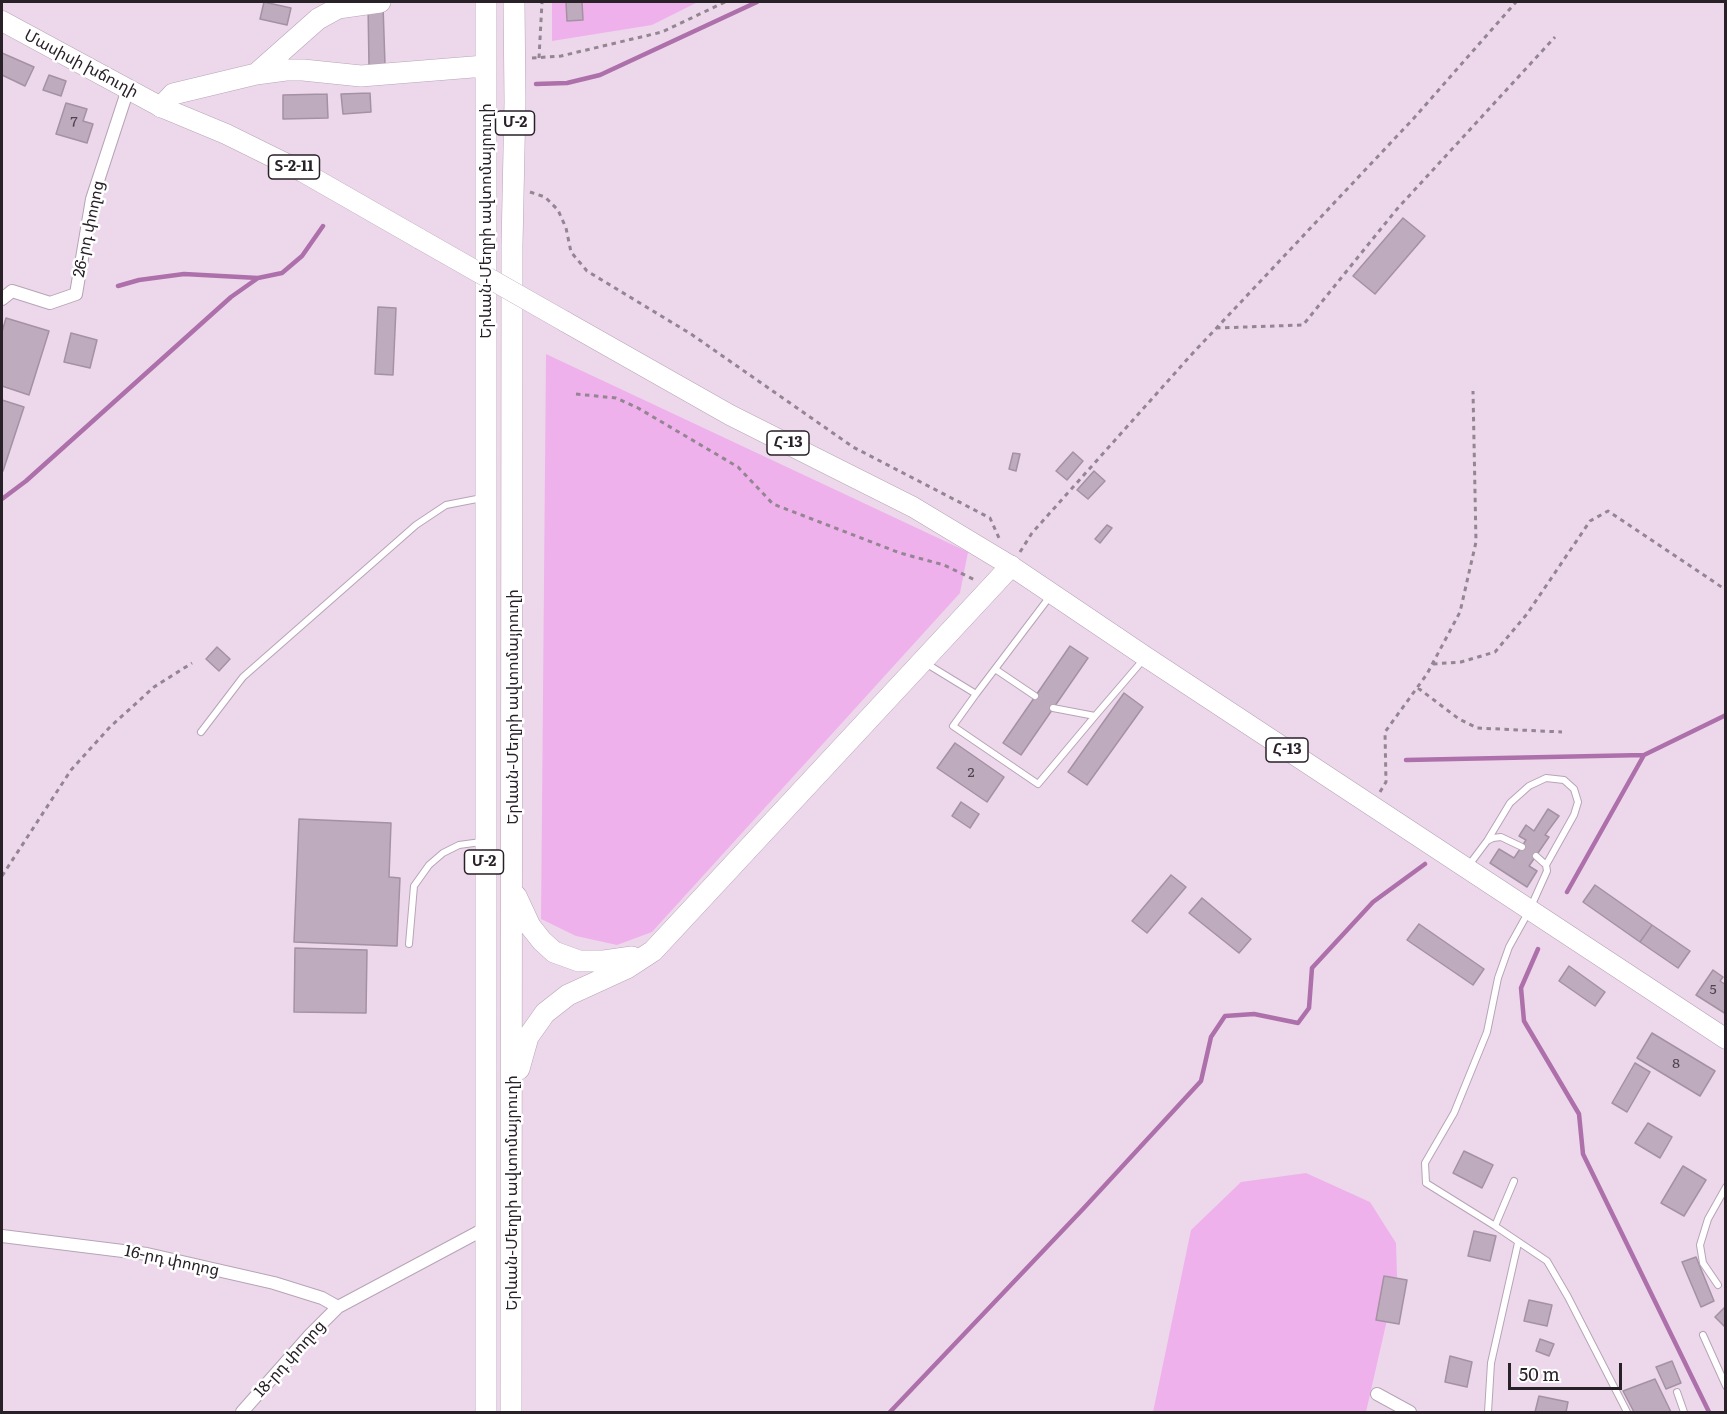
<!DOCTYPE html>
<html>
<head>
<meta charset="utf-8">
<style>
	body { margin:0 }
	#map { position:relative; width:1727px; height:1414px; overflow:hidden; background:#edd8eb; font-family:Literata,serif }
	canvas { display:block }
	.frame { position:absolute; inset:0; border:3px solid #282128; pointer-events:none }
	.scale { position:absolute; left:1508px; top:1363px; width:114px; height:27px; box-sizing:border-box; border:3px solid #282128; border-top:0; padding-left:8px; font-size:18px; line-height:21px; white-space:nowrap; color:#282128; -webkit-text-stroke:4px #fff; paint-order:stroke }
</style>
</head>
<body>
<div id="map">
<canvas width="1727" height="1414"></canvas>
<div class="frame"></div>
<div class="scale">50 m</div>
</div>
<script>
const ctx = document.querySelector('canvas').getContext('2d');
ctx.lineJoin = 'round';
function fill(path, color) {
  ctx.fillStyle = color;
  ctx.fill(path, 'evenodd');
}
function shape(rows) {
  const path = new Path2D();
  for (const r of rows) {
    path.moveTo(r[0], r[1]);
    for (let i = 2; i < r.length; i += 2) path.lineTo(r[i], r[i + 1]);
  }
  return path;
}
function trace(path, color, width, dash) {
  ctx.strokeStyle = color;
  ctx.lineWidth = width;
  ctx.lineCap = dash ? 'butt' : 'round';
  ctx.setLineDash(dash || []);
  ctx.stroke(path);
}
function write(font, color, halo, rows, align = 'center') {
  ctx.font = font + ' Literata,"Noto Sans Armenian",serif';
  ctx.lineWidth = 5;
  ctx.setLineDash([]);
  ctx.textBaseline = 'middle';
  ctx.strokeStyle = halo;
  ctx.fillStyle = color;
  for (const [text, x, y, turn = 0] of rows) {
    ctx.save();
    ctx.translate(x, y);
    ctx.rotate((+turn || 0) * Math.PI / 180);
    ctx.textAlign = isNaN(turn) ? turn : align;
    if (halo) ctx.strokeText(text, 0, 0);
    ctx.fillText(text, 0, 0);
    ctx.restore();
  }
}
fill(shape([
	[552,2,698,2,652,25,552,41],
	[546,354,968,552,960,593,652,932,617,945,576,936,541,919],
	[1306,1173,1370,1202,1396,1243,1397,1276,1366,1412,1153,1412,1191,1230,1241,1182]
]), '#efb1ec');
trace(shape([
	[536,84,567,83,600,75,757,2],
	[118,286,139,280,184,274,258,278,282,273,302,256,323,226],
	[2,499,26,481,231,297,258,278],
	[1406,760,1644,755],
	[1567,892,1644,755,1726,715],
	[1538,949,1521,988,1524,1021,1579,1114,1583,1154,1709,1412],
	[890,1412,1083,1209,1201,1081,1211,1037,1225,1016,1254,1014,1298,1023,1309,1008,1312,968,1373,902,1425,864]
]), '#ad70ab', 4.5);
const building = shape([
	[264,2,291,8,287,25,260,19,264,2],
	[566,2,582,2,583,20,567,21,566,2],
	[368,5,383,5,385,65,369,66,368,5],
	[2,53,34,67,25,86,2,75,2,53],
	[49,75,66,81,61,96,43,90,49,75],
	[370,93,371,112,343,114,341,94,370,93],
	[327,94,328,118,283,119,283,95,327,94],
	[66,103,87,109,83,121,93,124,87,143,56,134,66,103],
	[1403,218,1425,236,1375,294,1353,276,1403,218],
	[378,307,396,308,393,375,375,374,378,307],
	[6,318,49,331,29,395,2,386,2,332,6,318],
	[71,333,97,340,90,368,64,362,71,333],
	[2,400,24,407,3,471,2,470,2,400],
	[1073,452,1083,461,1067,480,1056,471,1073,452],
	[1013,453,1020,454,1016,471,1009,469,1013,453],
	[1094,471,1105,481,1088,499,1077,490,1094,471],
	[1107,525,1112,528,1100,543,1095,539,1107,525],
	[1070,646,1088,658,1021,755,1003,743,1070,646],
	[217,647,230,659,219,671,206,659,217,647],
	[1124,693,1143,707,1087,785,1068,772,1124,693],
	[955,743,1004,777,987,802,937,768,955,743],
	[961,802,979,814,970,828,952,816,961,802],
	[1548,809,1559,816,1545,835,1549,837,1529,866,1537,871,1527,887,1490,863,1499,849,1514,858,1526,840,1519,836,1526,825,1534,831,1548,809],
	[299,819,391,823,389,877,400,878,397,946,294,942,299,819],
	[1171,875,1186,887,1147,933,1132,921,1171,875],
	[1595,885,1652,925,1640,942,1583,902,1595,885],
	[1202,898,1251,939,1239,953,1189,913,1202,898],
	[1419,924,1484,969,1473,985,1407,940,1419,924],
	[1652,925,1690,951,1678,968,1640,942,1652,925],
	[295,948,367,950,366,1013,294,1012,295,948],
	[1569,966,1605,992,1595,1006,1559,981,1569,966],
	[1713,970,1723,977,1720,981,1726,985,1726,1014,1696,995,1713,970],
	[1652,1033,1715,1071,1700,1096,1637,1058,1652,1033],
	[1635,1063,1650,1072,1627,1112,1612,1103,1635,1063],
	[1648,1123,1672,1137,1660,1158,1635,1143,1648,1123],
	[1464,1151,1493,1165,1482,1188,1453,1173,1464,1151],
	[1683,1166,1706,1180,1684,1216,1661,1203,1683,1166],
	[1474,1231,1496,1236,1490,1261,1468,1256,1474,1231],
	[1696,1257,1714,1301,1701,1307,1682,1262,1696,1257],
	[1384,1276,1407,1280,1399,1324,1376,1320,1384,1276],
	[1529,1300,1552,1305,1547,1326,1524,1321,1529,1300],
	[1726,1306,1726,1328,1715,1317,1726,1306],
	[1540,1339,1554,1344,1549,1356,1536,1351,1540,1339],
	[1450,1356,1472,1362,1467,1387,1445,1382,1450,1356],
	[1672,1361,1681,1383,1666,1389,1656,1367,1672,1361],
	[1655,1379,1671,1412,1634,1412,1623,1391,1655,1379],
	[1539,1396,1568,1402,1566,1412,1535,1412,1539,1396]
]);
fill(building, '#bfabbe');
trace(building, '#a491a3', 1.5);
const service = shape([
	[927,664,976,694,1051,595],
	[995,669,1035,696],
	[976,694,953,726,1038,784,1095,716],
	[1053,708,1095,716,1143,660],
	[201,732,243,677,416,525,446,505,482,498],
	[1487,841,1510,803,1529,786,1546,778,1564,780,1574,789,1578,802,1574,815,1546,865],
	[1469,865,1487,841,1493,838,1501,837,1522,847],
	[409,944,414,886,429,865,443,853,459,845,481,842],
	[1514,1181,1495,1226,1547,1261,1568,1297,1627,1412],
	[1495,1226,1426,1183,1425,1163,1454,1113,1487,1032,1498,978,1509,947,1529,911,1547,871,1546,865,1536,856],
	[1718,1285,1703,1263,1700,1245,1708,1219,1726,1187],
	[1703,1335,1726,1386],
	[1677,1392,1684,1412],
	[1488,1412,1491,1363,1518,1243]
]);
const minor = shape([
	[2,299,12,291,50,303,76,294,92,199,128,89],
	[2,1236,147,1254,274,1283,322,1298,338,1307],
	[1377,1394,1410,1412],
	[242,1412,310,1335,338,1307,486,1228]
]);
const primary = shape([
	[2,21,161,107,226,134,303,172,420,239],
	[564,321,730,415,913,507,1011,566,1146,657,1726,1039]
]);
const trunk = shape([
	[256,74,318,19,338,8,380,2],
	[161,107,173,94,256,74,286,70,303,70,361,76,485,66],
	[516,896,530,926,542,941,554,952,579,961,604,961,632,957],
	[519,1069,528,1037,545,1013,568,995,627,968,653,951,1011,566],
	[486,1412,486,2],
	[511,1412,512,245,515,102,514,2]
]);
trace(service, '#b7a4b6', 8);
trace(minor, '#b7a4b6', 14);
trace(primary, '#b7a4b6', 21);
trace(trunk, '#b7a4b6', 22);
trace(shape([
	[532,58,561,56,662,32,725,2],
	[539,58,542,2],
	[530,192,545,197,558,210,566,228,571,252,587,271,691,334,853,447,990,518,999,538],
	[1216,328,1303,325,1397,209,1555,37],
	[576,394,616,398,638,408,738,467,773,504,900,553,944,565,975,580],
	[1020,552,1032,533,1192,354,1414,118,1516,2],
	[1433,664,1461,662,1495,652,1527,614,1590,521,1608,511,1726,590],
	[1418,688,1459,719,1477,728,1562,732],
	[1380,792,1386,782,1385,732,1427,674,1460,612,1476,542,1473,391],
	[2,876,71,770,110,727,154,687,192,663]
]), '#948592', 3, [4.5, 4.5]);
trace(service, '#fff', 6);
trace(minor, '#fff', 12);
trace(primary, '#fff', 20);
trace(trunk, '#fff', 21);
const primaryBridge = shape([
	[420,239,564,321]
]);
trace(primaryBridge, '#b7a4b6', 21, []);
trace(primaryBridge, '#fff', 20);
write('14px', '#4e444e', null, [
	["7",74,122],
	["2",971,773],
	["5",1713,990],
	["8",1676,1064]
]);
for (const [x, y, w] of [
	[515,123,39],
	[294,167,51],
	[788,443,42],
	[1287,750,42],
	[484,862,39]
]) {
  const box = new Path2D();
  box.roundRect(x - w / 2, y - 12, w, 24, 4.5);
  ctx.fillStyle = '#fff';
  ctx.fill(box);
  trace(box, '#282128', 1.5);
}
write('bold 15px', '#282128', null, [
	["Մ-2",515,123],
	["Տ-2-11",294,167],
	["Հ-13",788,443],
	["Հ-13",1287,750],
	["Մ-2",484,862]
]);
write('16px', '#282128', '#fff', [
	["Մասիսի խճուղի",81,64,28],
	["Երևան-Մեղրի ավտոմայրուղի",486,221,-90],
	["26-րդ փողոց",89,229,-78],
	["Երևան-Մեղրի ավտոմայրուղի",513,707,-90],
	["Երևան-Մեղրի ավտոմայրուղի",512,1193,-90],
	["16-րդ փողոց",172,1261,12],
	["18-րդ փողոց",290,1359,-48]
]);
</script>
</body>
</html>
